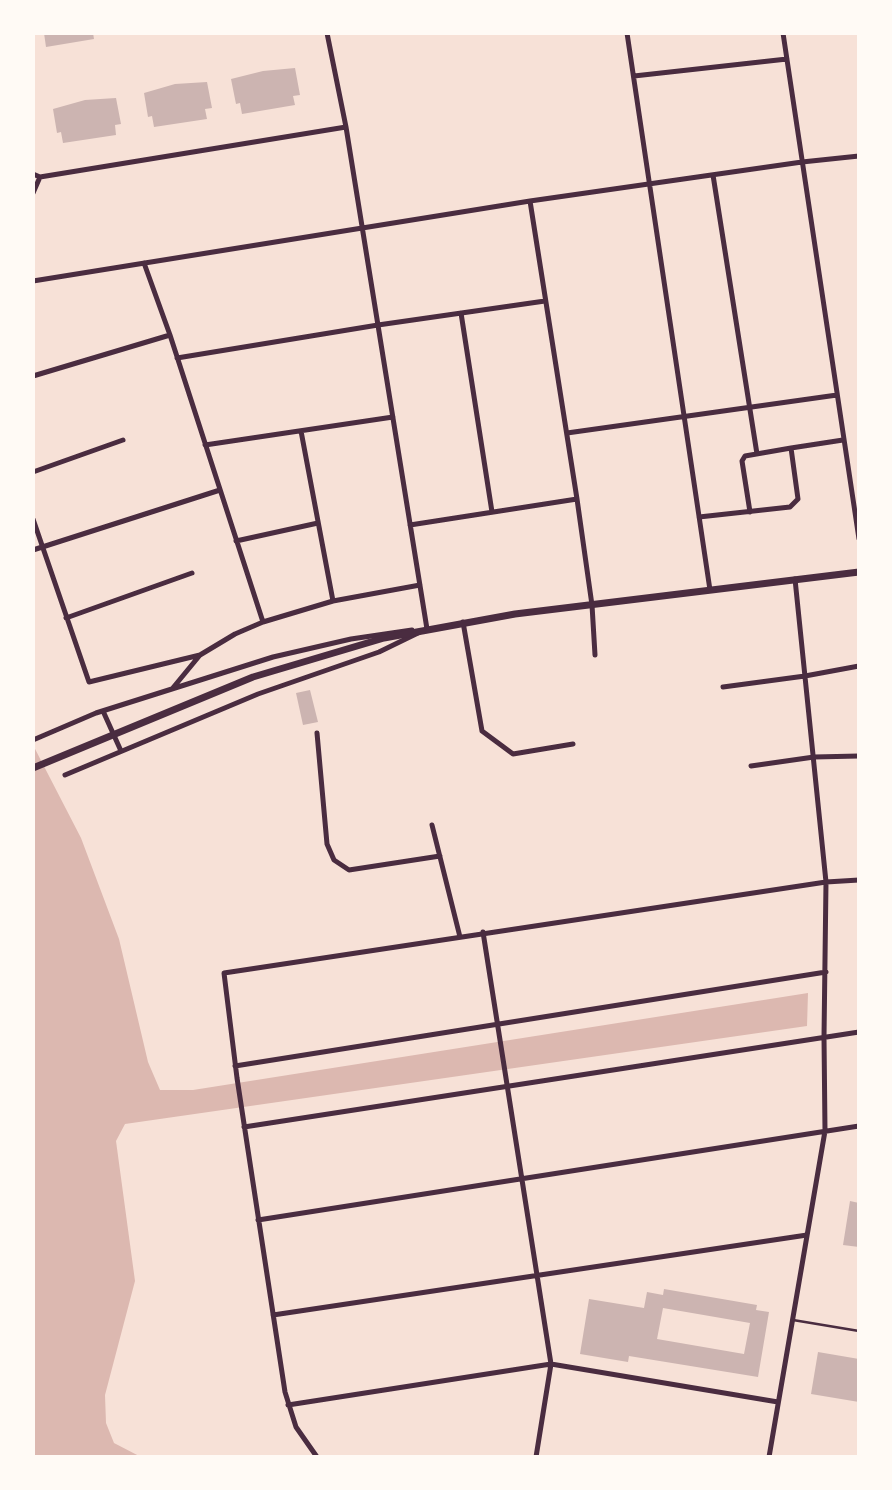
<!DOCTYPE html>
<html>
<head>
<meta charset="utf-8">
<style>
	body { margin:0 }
	#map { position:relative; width:892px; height:1490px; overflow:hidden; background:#f7e1d7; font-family:"PT Sans",sans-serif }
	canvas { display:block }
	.frame { position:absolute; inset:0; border:35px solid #fffaf5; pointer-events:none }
</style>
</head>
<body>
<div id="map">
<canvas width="892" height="1490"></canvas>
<div class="frame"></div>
</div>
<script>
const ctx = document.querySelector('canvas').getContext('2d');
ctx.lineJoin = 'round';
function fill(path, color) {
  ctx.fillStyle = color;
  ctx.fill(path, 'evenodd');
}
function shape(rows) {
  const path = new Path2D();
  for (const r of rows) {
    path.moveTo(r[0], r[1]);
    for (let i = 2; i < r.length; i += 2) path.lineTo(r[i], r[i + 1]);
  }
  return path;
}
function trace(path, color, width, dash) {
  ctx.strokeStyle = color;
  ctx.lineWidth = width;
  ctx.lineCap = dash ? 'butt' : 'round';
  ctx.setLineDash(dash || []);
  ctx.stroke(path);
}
fill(shape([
	[33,745,81,838,119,939,148,1062,160,1090,193,1090,808,993,807,1026,125,1124,116,1141,135,1281,105,1395,106,1423,114,1443,141,1457,33,1457]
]), '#dcb8b0');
fill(shape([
	[44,33,93,33,94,39,46,47],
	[295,68,300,95,293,96,295,105,242,114,240,103,236,104,231,79,263,71],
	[207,82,212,108,205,109,207,119,154,127,152,116,148,117,144,93,175,84],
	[116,98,121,124,115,125,116,135,63,143,61,132,57,133,53,109,85,100],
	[310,690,318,722,303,725,296,693],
	[850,1201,859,1203,859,1247,843,1245],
	[664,1289,757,1305,756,1310,769,1312,758,1377,629,1356,628,1362,580,1354,589,1299,644,1308,647,1292,663,1295],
	[663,1308,750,1323,744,1354,657,1339],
	[818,1352,859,1359,859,1402,811,1394]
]), '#ccb4b1');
trace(shape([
	[793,1320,859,1331]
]), '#4a2c40', 2.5);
trace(shape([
	[327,33,346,127,427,629],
	[627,33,710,590],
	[783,33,859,539],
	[634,76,787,59],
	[33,174,40,177,346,127],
	[713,175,757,454],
	[33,193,40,177],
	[530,201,577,499,592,605,595,655],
	[144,263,170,335,263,622],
	[33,281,530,201,802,162,859,156],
	[461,313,492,512],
	[177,358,378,325,545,301],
	[33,376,170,335],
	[301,431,333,601],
	[567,433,837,395],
	[205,445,393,417],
	[33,472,123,440],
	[750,512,742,461,745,456,791,448],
	[699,517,790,507,798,499,791,448,843,440],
	[33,519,89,682,200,655],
	[410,525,577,499],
	[236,541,318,523],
	[33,550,220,490],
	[66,618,192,573],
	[463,622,482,731,513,754,573,744],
	[723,687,805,676,859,666],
	[172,689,200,655,235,634,263,622,333,601,420,585],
	[103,711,121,751],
	[317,733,327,844,334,860,349,870,440,856],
	[33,740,96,713,273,657,351,639,412,630],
	[751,766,814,757,859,756],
	[65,775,258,694,379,652,418,633],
	[432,825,460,937],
	[483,932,551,1364,536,1457],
	[235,1066,826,972],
	[244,1127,859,1032],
	[258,1220,859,1126],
	[273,1315,807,1235],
	[288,1405,551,1364,778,1402],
	[317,1457,296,1427,285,1392,237,1078,224,973,826,882,859,880],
	[769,1457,825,1131,824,1037,826,882,795,579]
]), '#4a2c40', 5);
trace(shape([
	[33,768,253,677,384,638,515,614,859,572]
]), '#4a2c40', 7);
</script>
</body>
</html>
